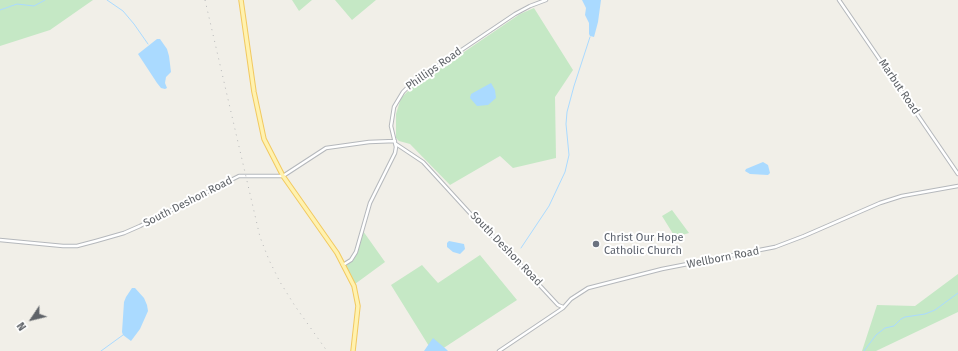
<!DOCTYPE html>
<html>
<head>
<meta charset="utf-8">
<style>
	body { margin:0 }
	#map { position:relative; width:958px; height:351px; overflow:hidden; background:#f1efe8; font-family:"Fira Sans",sans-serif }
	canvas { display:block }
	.north { position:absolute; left:12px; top:299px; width:40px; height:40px; -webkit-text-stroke:3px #fff; paint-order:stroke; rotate:235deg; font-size:11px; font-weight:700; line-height:16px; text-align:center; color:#5f6368 }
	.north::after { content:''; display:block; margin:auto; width:14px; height:18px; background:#5f6368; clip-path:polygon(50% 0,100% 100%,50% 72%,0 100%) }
</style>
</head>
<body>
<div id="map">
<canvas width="958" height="351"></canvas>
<div class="north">N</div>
</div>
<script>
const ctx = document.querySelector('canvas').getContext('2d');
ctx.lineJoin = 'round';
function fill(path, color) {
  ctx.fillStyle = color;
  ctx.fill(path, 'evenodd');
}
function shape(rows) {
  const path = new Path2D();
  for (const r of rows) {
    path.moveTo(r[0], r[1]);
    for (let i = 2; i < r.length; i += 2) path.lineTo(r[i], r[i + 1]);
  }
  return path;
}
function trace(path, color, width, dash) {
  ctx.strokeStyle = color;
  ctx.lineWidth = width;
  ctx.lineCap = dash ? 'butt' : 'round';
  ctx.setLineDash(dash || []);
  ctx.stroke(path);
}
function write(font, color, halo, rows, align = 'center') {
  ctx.font = font + ' "Fira Sans",sans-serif';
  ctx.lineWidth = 4;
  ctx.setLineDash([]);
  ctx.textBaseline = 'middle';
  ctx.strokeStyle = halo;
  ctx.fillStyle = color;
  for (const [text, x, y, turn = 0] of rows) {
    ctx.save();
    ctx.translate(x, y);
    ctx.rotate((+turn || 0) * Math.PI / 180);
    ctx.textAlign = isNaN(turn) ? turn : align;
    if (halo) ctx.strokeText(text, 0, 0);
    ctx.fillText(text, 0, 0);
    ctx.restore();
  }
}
fill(shape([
	[0,0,93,0,50,30,0,46],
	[292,0,312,0,299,11],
	[335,0,376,0,352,20],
	[534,8,573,70,555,97,556,158,513,168,500,156,450,185,410,144,399,141,396,138,396,114,401,98,411,88,520,14],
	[672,210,689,233,675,237,662,216],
	[363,231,385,262,355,284,346,266,356,254],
	[480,255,517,300,439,351,432,351,391,285,422,265,438,283],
	[958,274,958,312,876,351,862,351,877,305,915,306]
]), '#c5e8c5');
fill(shape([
	[582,0,601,0,598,22,594,37,590,36,589,34,589,23,585,15,586,8],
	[157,39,160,39,167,49,169,56,171,72,166,77,165,83,167,88,165,89,161,88,157,83,138,54],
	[491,83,495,90,496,98,488,105,477,106,470,98,471,94],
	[763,162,768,165,770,173,768,175,750,174,745,171,746,169],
	[449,241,464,244,465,249,460,254,453,252,447,247,447,243],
	[132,288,135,288,144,298,147,305,148,311,140,329,131,341,123,335,122,332,124,302,126,297],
	[433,338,446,349,448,351,424,351]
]), '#aadaff');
trace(shape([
	[107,0,123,11,134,24,148,44],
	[0,10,17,4,34,6,45,0],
	[521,248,549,206,565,172,569,155,566,124,567,112,574,86,590,37],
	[101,351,123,335],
	[864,351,876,335,885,328,894,326,901,319,905,317,925,314,935,310,958,293]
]), '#aadaff', 1);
const minor = shape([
	[839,0,958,174],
	[396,144,423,162,478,222,504,247,558,305,563,307],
	[0,240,63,246,77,246,96,241,124,233,140,226,239,176,283,176,326,148,369,142,395,141],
	[343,265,351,260,356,252,370,203,395,153,396,147,391,126,394,107,403,92,411,84,515,14,530,6,546,0],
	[499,351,563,308,571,299,588,288,662,269,775,247,804,236,880,203,902,196,958,186]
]);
const major = shape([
	[241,0,254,92,264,139,283,176,337,253,354,286,358,306,353,351]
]);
trace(minor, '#b5b8bc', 4.5);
trace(major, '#f2c960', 5.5);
trace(minor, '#fff', 2.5);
trace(major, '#fff2af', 3.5);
trace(shape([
	[205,0,260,237,269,260,280,282,295,306,327,351]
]), '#b6b7b8', 1, [1, 5]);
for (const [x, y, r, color] of [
	[596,244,4,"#6b7280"]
]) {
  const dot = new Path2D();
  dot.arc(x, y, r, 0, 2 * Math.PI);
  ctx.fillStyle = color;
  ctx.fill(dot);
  trace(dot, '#fff', 1.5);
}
write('11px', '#5f6368', '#fff', [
	["Phillips Road",434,69,-35],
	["Marbut Road",899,87,56],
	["South Deshon Road",188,202,-27],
	["South Deshon Road",506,249,46],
	["Wellborn Road",723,258,-11]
]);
write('11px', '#5b616d', '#fff', [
	["Christ Our Hope",604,238],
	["Catholic Church",604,251]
], 'left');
</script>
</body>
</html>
